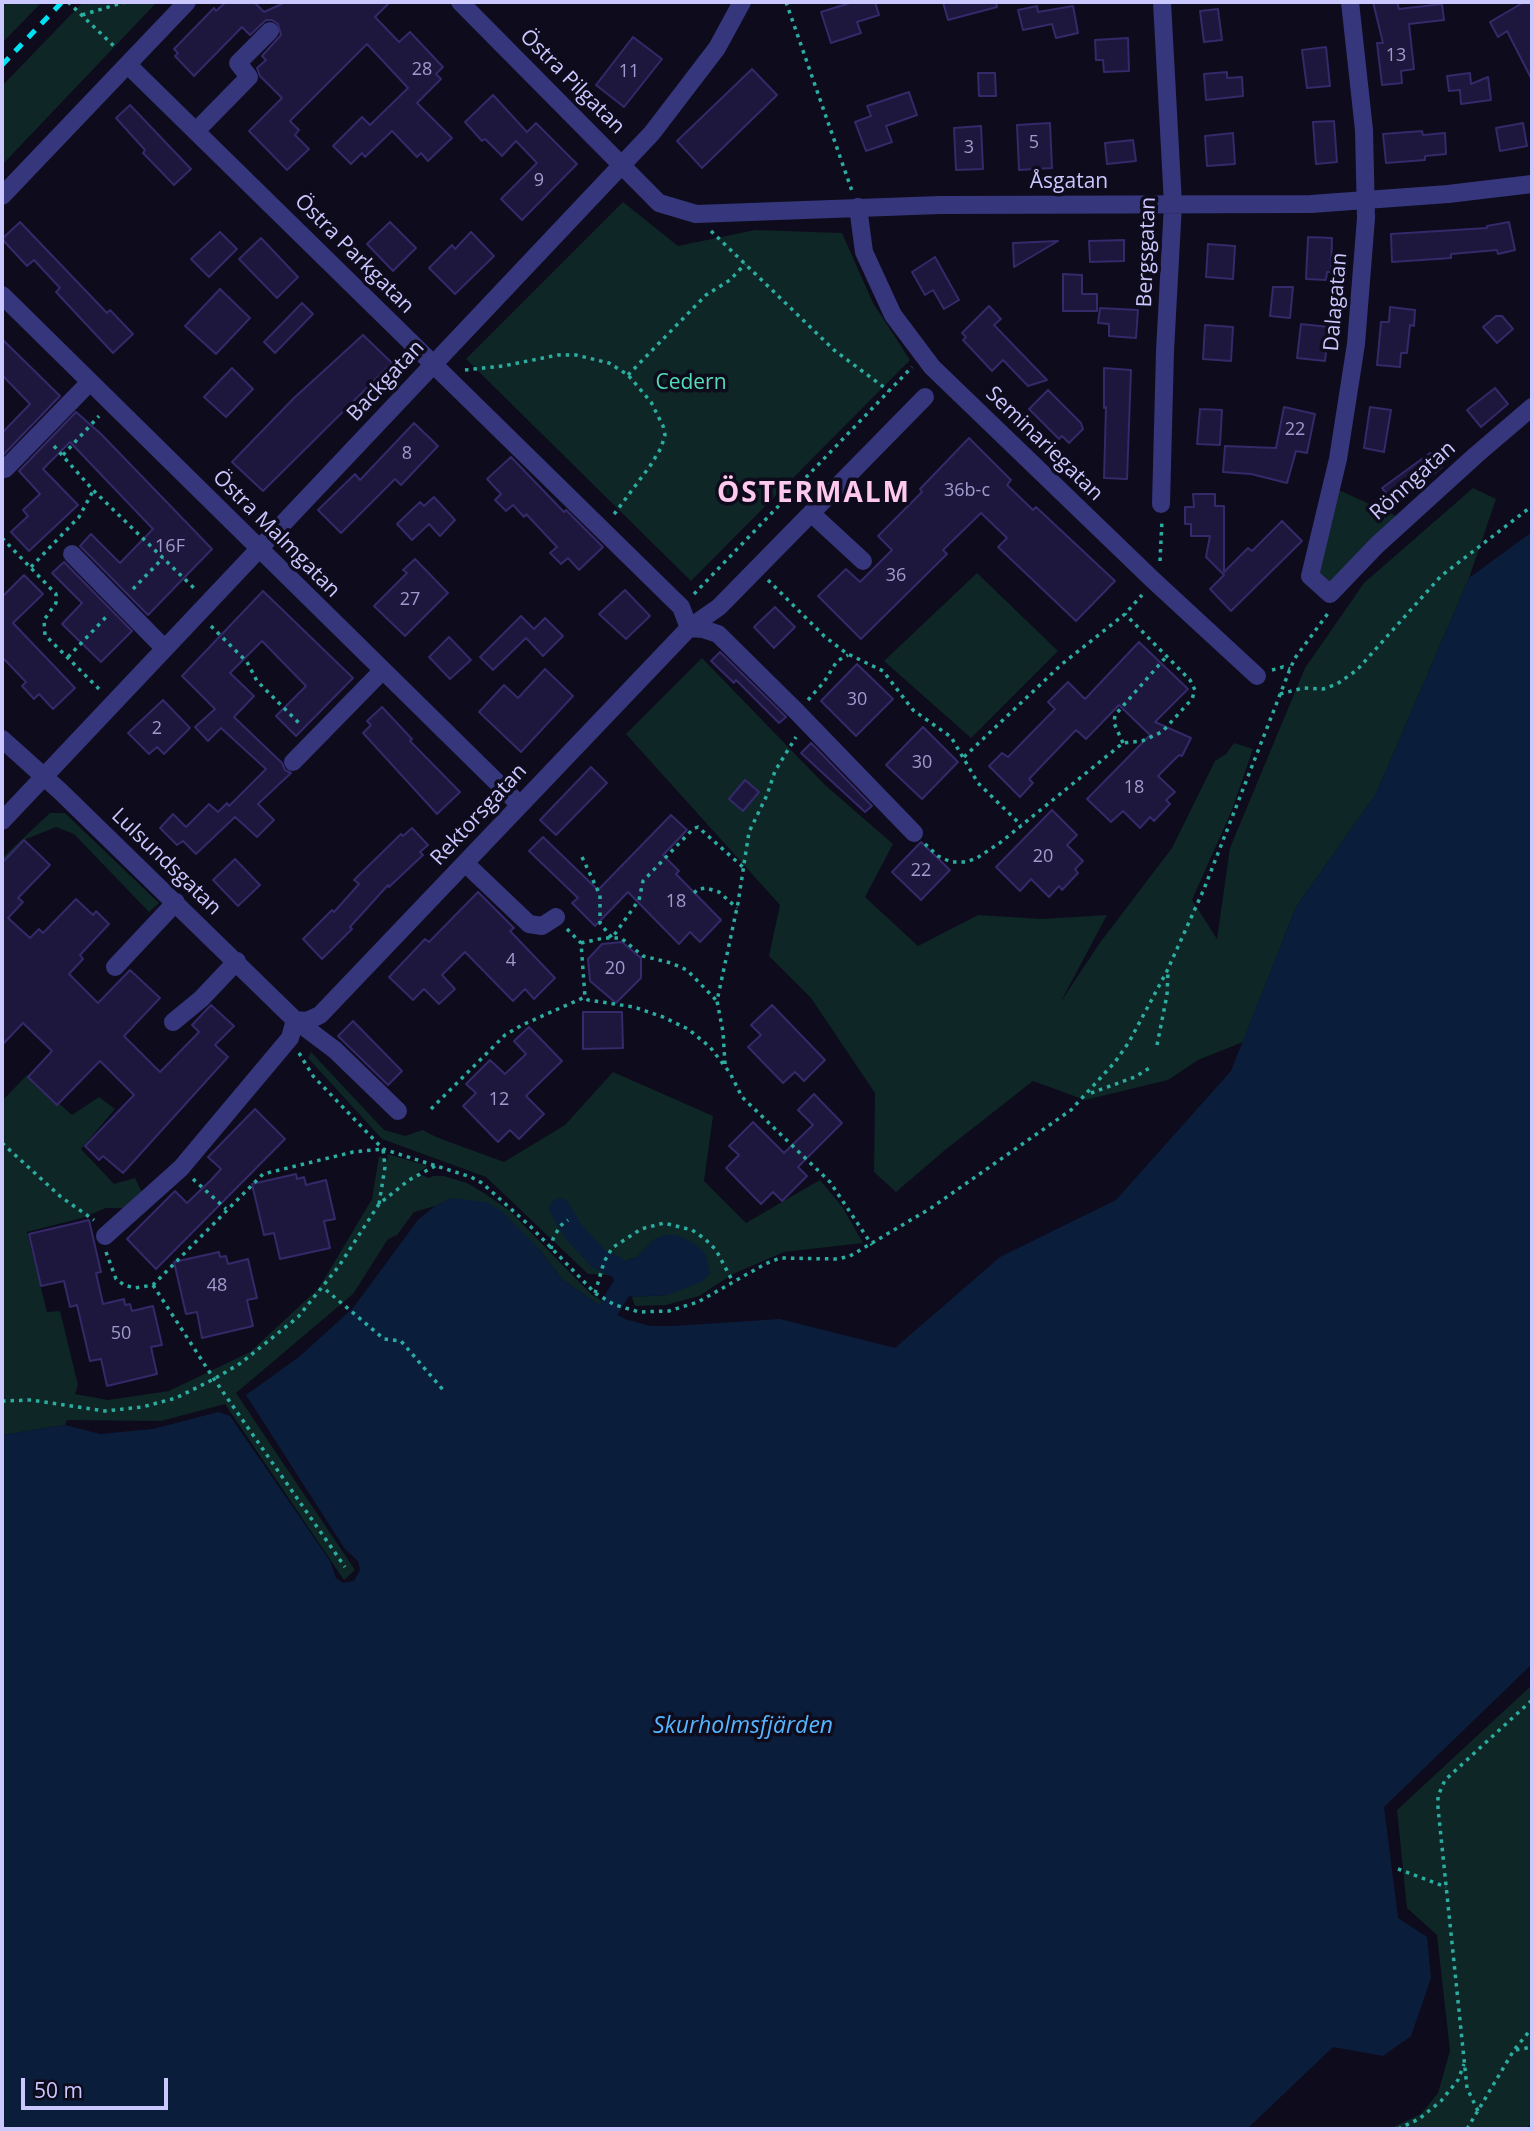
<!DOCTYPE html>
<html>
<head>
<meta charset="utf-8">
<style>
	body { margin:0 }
	#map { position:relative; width:1534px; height:2131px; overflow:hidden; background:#0e0b1c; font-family:"Open Sans",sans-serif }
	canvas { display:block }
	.frame { position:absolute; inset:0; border:4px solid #cbc7ff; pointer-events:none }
	.scale { position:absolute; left:21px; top:2078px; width:147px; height:32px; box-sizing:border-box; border:4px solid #cbc7ff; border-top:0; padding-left:9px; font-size:21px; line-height:24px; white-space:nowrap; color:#cbc7ff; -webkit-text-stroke:5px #0e0b1c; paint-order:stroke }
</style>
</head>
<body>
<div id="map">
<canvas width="1534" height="2131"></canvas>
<div class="frame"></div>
<div class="scale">50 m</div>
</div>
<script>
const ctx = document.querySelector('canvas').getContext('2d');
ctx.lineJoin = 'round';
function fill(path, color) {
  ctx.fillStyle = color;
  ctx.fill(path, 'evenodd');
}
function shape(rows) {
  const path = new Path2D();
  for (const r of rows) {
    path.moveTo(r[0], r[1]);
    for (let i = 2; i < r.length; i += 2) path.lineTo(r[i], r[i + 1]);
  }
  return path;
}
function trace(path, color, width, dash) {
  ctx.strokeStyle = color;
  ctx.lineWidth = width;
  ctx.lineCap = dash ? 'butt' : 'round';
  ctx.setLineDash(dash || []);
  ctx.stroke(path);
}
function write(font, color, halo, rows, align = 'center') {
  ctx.font = font + ' "Open Sans",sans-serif';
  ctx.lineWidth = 7;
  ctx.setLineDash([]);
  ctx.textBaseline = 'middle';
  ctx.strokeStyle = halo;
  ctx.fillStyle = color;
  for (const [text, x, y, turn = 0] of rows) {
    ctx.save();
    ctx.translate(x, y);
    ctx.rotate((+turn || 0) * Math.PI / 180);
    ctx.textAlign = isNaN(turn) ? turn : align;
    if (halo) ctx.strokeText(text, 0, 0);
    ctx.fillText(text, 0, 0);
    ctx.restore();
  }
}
fill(shape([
	[2,2,42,2,2,43],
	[83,2,157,2,2,165,2,86],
	[623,202,678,246,755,230,842,233,873,303,910,360,691,581,466,359],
	[1332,487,1405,520,1330,592,1317,583],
	[1473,488,1496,499,1469,578,1376,794,1296,907,1243,1042,1198,1060,1168,1080,1085,1100,1033,1081,945,1150,896,1192,874,1172,875,1093,811,998,769,956,780,905,626,734,702,658,825,785,893,844,865,897,918,946,978,915,1042,919,1107,915,1060,1003,1099,944,1172,848,1215,761,1226,754,1234,743,1253,749,1232,810,1192,900,1217,939,1230,848,1305,668,1364,583],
	[977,573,1058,651,971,738,884,661],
	[50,813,65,813,159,903,149,912,74,834,56,827,24,840,2,863,2,858],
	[311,1052,384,1130,405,1136,423,1130,436,1137,504,1162,565,1125,613,1072,713,1116,704,1181,746,1223,820,1180,843,1208,863,1243,784,1252,733,1274,699,1296,666,1305,635,1306,632,1297,667,1295,655,1239,637,1257,618,1263,611,1275,588,1274,486,1177,382,1139,308,1058],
	[27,1075,72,1115,99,1097,115,1109,81,1149,114,1184,135,1178,145,1199,130,1208,106,1208,82,1218,27,1232,47,1312,60,1311,78,1385,75,1394,108,1400,169,1391,250,1352,319,1288,372,1199,379,1156,388,1160,387,1154,428,1166,417,1173,429,1178,433,1176,444,1176,467,1183,484,1193,510,1211,591,1294,611,1306,608,1310,596,1303,562,1279,539,1249,451,1198,435,1206,414,1212,397,1235,388,1239,353,1294,236,1393,355,1570,344,1580,225,1404,161,1421,67,1420,65,1425,2,1435,2,1101],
	[1532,1685,1532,2123,1526,2129,1389,2129,1421,2114,1438,2093,1450,2051,1437,1935,1407,1908,1397,1810]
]), '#0e2625');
fill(shape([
	[1532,532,1532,1664,1384,1807,1398,1918,1427,1937,1431,1978,1411,2036,1383,2056,1333,2047,1247,2129,2,2129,2,1435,65,1425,100,1434,153,1429,218,1412,230,1416,330,1561,336,1578,343,1583,354,1581,360,1570,358,1561,345,1549,246,1395,299,1357,353,1308,418,1220,435,1206,451,1198,486,1202,502,1211,539,1249,562,1279,596,1303,625,1319,650,1326,674,1326,780,1319,895,1348,1000,1257,1116,1200,1231,1071,1296,907,1376,794,1469,578],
	[665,1235,675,1235,692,1242,705,1253,710,1273,702,1282,667,1295,632,1297,618,1287,611,1275,618,1263,637,1257,655,1239]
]), '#0a1e3c');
trace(shape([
	[560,1209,573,1231,598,1258,616,1267],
	[608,1310,621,1289]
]), '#0a1e3c', 21);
const building = shape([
	[226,2,254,2,264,12,286,2,390,2,375,17,399,42,410,32,443,67,436,74,441,79,417,103,452,138,428,161,421,153,417,157,392,131,365,157,362,153,351,164,333,146,362,117,370,125,408,88,367,44,290,121,299,130,295,135,309,149,287,170,249,131,282,98,260,76,257,68,266,60,262,56,281,35,278,24,272,20,266,20,250,35,242,27,194,76,175,56,178,53,174,49,214,8,216,11,226,2],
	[853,2,875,2,879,15,857,22,861,33,831,43,821,12,853,2],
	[943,2,996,2,997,7,948,20,943,2],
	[1373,2,1397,2,1399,9,1442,4,1444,20,1409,24,1414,69,1401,71,1402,83,1382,85,1377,43,1383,43,1373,2],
	[1524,2,1532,2,1532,80,1507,31,1498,37,1490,22,1524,2],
	[1037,6,1038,12,1073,6,1078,33,1056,38,1052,24,1023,30,1018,10,1037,6],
	[1218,9,1222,40,1204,42,1200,11,1218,9],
	[633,37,662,59,624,107,596,85,633,37],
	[1128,38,1129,71,1104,72,1103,60,1096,60,1095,40,1128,38],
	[1326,47,1330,86,1307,88,1302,50,1326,47],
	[752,69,777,95,702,168,677,141,752,69],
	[1227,72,1227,78,1242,77,1243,96,1206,100,1204,74,1227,72],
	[978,73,995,73,996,96,979,96,978,73],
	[1470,73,1471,84,1488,77,1491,100,1461,104,1460,90,1449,91,1447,76,1470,73],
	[909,92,917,115,886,126,892,142,866,151,855,122,871,116,867,106,909,92],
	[493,95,527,132,536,123,577,164,522,220,501,199,537,163,516,141,502,156,485,139,482,141,465,122,493,95],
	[130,105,191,169,174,185,143,153,145,150,116,118,130,105],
	[1334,121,1337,162,1316,164,1313,122,1334,121],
	[1050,123,1052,168,1019,170,1017,125,1050,123],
	[1523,123,1527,146,1500,151,1496,128,1523,123],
	[981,126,983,169,956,170,954,128,981,126],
	[1422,131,1423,135,1445,133,1446,154,1425,156,1425,160,1386,163,1383,134,1422,131],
	[1233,133,1235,164,1207,166,1205,136,1233,133],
	[1133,140,1136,161,1107,164,1105,143,1133,140],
	[20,222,107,313,110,310,133,334,113,353,56,292,60,288,34,260,27,266,2,239,20,222],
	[390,222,416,248,393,271,367,244,390,222],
	[1509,222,1515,250,1498,254,1497,250,1451,254,1451,258,1392,262,1391,234,1487,228,1487,226,1509,222],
	[220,232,237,249,209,277,191,259,220,232],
	[471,232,494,256,455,294,429,268,452,245,455,249,471,232],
	[1308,237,1332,238,1331,272,1327,272,1326,280,1306,279,1308,237],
	[261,238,298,277,277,298,239,259,261,238],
	[1124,240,1124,261,1090,262,1089,241,1124,240],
	[1058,241,1014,267,1013,243,1058,241],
	[1208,244,1235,246,1233,279,1206,277,1208,244],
	[935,257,959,300,944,309,933,290,925,295,912,272,935,257],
	[1063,274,1082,275,1082,294,1097,294,1097,311,1063,311,1063,274],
	[1273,287,1293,287,1290,318,1270,316,1273,287],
	[220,289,250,318,216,354,185,326,220,289],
	[302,303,313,314,275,353,264,342,302,303],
	[989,306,1001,319,994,325,1047,380,1028,386,1003,360,992,371,963,340,966,337,962,333,989,306],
	[1390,307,1415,310,1414,326,1410,325,1407,353,1401,353,1400,367,1377,365,1381,322,1389,322,1390,307],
	[1100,308,1138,310,1136,338,1109,336,1109,324,1098,323,1100,308],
	[1496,316,1502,316,1513,329,1497,343,1483,327,1496,316],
	[1301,324,1329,327,1325,361,1297,358,1301,324],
	[1205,325,1233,327,1231,361,1203,359,1205,325],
	[363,335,392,363,263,491,232,462,294,398,363,335],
	[2,339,60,396,3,455,2,433,30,404,2,375,2,339],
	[232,368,253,389,226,417,204,397,232,368],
	[1104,368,1131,370,1127,479,1104,478,1106,407,1104,408,1104,368],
	[1495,388,1508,404,1481,427,1467,410,1495,388],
	[1048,390,1081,423,1083,429,1069,443,1062,436,1059,439,1029,409,1048,390],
	[1284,407,1315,414,1307,453,1296,451,1287,483,1251,474,1223,472,1225,446,1276,448,1284,407],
	[1370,407,1391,410,1384,452,1364,448,1370,407],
	[1200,409,1222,410,1220,445,1197,444,1200,409],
	[76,412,101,434,212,549,148,615,80,546,91,534,120,563,153,529,70,442,43,469,78,505,29,551,11,532,28,516,23,510,40,494,19,471,76,412],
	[414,423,438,446,401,485,395,479,341,533,318,510,355,474,360,480,414,423],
	[969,438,1011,480,1007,485,1033,510,1036,507,1115,581,1076,621,998,547,1007,538,981,513,943,550,947,554,861,639,818,596,846,569,860,582,892,550,878,536,922,492,920,489,969,438],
	[1430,453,1442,467,1396,505,1382,488,1430,453],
	[511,457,564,512,566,510,603,547,579,570,568,558,561,564,550,553,557,547,526,514,524,517,513,505,506,511,495,500,501,494,487,479,511,457],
	[1193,494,1215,494,1215,506,1224,506,1224,572,1248,548,1252,551,1282,521,1302,541,1231,611,1210,589,1224,575,1206,557,1210,536,1191,536,1191,524,1185,524,1185,507,1194,507,1193,494],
	[434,497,455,520,440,536,429,524,412,540,397,524,420,502,424,506,434,497],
	[415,559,448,593,405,636,374,606,407,573,403,570,415,559],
	[64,562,132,631,101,662,62,624,82,603,52,573,64,562],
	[24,575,43,594,13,623,75,688,53,709,39,694,34,699,22,686,26,682,2,657,2,597,24,575],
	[625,590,650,616,626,639,599,614,625,590],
	[263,591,353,678,296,736,276,716,306,686,262,641,230,673,254,696,234,717,282,763,285,770,291,773,258,804,274,820,257,837,235,817,196,854,183,841,177,845,160,828,173,814,186,827,209,804,218,812,227,803,229,806,266,769,221,728,208,741,195,727,215,709,182,676,263,591],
	[775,607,795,627,774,648,754,627,775,607],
	[521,616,534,629,545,618,563,636,543,656,526,638,493,670,480,657,521,616],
	[449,637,471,660,450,679,429,657,449,637],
	[1139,642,1188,689,1155,722,1191,738,1182,756,1179,755,1158,776,1175,792,1166,800,1170,804,1154,821,1150,817,1140,828,1123,811,1111,822,1087,799,1150,735,1119,705,1086,739,1076,730,1029,779,1033,783,1020,797,989,766,1002,753,1008,757,1055,709,1048,702,1068,682,1085,699,1139,642],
	[720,652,786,717,779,723,736,680,734,683,711,661,720,652],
	[857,664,893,699,856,736,821,701,857,664],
	[545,669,573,696,521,752,479,712,504,685,518,698,545,669],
	[163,700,190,728,164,754,157,747,149,754,128,733,163,700],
	[382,707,412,739,410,741,460,792,437,814,363,733,371,725,367,721,382,707],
	[923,727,958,762,922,799,886,765,923,727],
	[811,743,872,806,865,812,801,753,811,743],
	[591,767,607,783,556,835,540,820,591,767],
	[745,780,759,792,743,811,729,799,745,780],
	[1052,810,1077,835,1067,845,1083,861,1075,869,1078,873,1062,890,1059,886,1049,897,1031,879,1020,891,996,867,1052,810],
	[671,815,687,830,663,855,679,871,676,874,721,920,700,942,690,932,679,944,628,892,595,926,572,903,578,898,529,851,543,837,598,890,671,815],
	[412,828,428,845,420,852,423,855,389,887,388,885,350,927,352,929,322,959,303,939,332,910,334,912,359,884,354,880,401,834,403,836,412,828],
	[24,840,50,865,18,898,23,902,8,918,30,938,39,929,43,933,76,899,93,915,96,911,109,924,80,955,83,959,69,974,98,1003,130,970,160,998,124,1036,160,1072,199,1032,192,1025,211,1005,234,1026,215,1045,228,1057,123,1173,103,1156,99,1160,85,1146,134,1095,100,1061,57,1105,28,1077,52,1051,23,1023,2,1045,2,863,24,840],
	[921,842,950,870,921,900,892,872,921,842],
	[235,859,260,885,238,906,213,880,235,859],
	[478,892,514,928,510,931,555,978,534,999,525,989,513,1001,465,952,442,975,455,989,439,1004,424,989,413,1000,389,977,425,939,429,942,478,892],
	[622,942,641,958,641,978,616,1003,590,981,588,959,602,944,622,942],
	[772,1005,825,1060,804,1081,795,1072,783,1083,748,1047,761,1035,751,1025,772,1005],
	[583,1012,622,1012,623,1048,583,1049,583,1012],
	[353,1021,402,1071,388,1085,338,1036,353,1021],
	[529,1027,562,1061,526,1096,544,1114,519,1139,510,1130,498,1142,463,1106,476,1093,466,1084,490,1060,505,1074,526,1054,514,1041,529,1027],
	[814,1094,842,1123,798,1167,807,1176,782,1201,773,1192,761,1204,726,1168,739,1155,729,1146,753,1122,784,1153,813,1125,798,1110,814,1094],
	[255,1109,285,1139,156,1269,127,1239,175,1191,187,1203,211,1180,221,1169,208,1157,255,1109],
	[296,1174,297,1179,304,1177,306,1185,326,1180,335,1219,324,1221,330,1248,280,1259,274,1233,264,1235,252,1184,296,1174],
	[89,1220,101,1272,96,1273,103,1304,124,1299,125,1305,130,1304,132,1311,153,1306,162,1345,151,1347,157,1374,107,1386,101,1359,90,1361,77,1305,70,1307,64,1281,41,1286,29,1234,89,1220],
	[219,1252,220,1257,226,1256,228,1264,248,1259,257,1298,247,1300,253,1326,202,1338,197,1312,186,1314,174,1262,219,1252]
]);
fill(building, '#1e173d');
trace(building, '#342969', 2);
trace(shape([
	[68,2,117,49],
	[786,2,852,191],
	[82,15,125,2],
	[711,231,834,350,889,391],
	[465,370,503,366,558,355,576,355,609,363,628,375,651,402,663,426,665,435,661,448,650,466,612,517],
	[628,375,706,295,730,280,745,264],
	[54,446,93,490,196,590],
	[63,455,99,416],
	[2,538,56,594,56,603,44,620,45,635,102,692],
	[1160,561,1162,520],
	[31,567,79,517,93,491],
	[768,580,824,636,846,653,883,671,913,710,951,737,978,783,1021,825],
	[133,589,163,558],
	[694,594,912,367],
	[211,626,247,662,257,681,302,726],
	[68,657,108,615],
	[1272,670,1283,667,1290,669],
	[1280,694,1303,688,1323,689,1337,684,1357,670,1441,576,1532,506],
	[808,700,824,682,837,661,848,655],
	[1123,743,1114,723,1115,715,1166,657],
	[964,757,1062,664,1125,614,1142,595],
	[925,844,938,856,951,862,966,862,977,858,1001,842,1123,743,1142,741,1162,732,1192,699,1195,690,1190,680,1125,614],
	[582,857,600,895,600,923,612,938,639,900,643,881,693,829,698,827,744,868],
	[694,893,698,889,706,888,719,892,737,908],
	[567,929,581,943,585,997,588,1000,634,1007,663,1017,688,1029,710,1047,730,1073,742,1097,830,1182,872,1245],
	[581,943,604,938,621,938,643,956,671,963,687,970,717,1001],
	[1157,1045,1167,995,1168,972],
	[299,1053,313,1076,383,1149,471,1177,482,1183,530,1226,595,1293,615,1305,639,1312,669,1311,698,1302,765,1264,780,1258,838,1259,850,1256,931,1208,1071,1110,1115,1062,1129,1042,1167,971,1204,889,1290,669,1295,658,1329,612],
	[725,1064,723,1032,717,1001,738,903,749,832,767,795,775,771,796,737],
	[1091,1093,1135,1077,1151,1067],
	[431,1109,505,1035,522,1025,585,997],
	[2,1143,61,1197,94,1220],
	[193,1179,226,1209],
	[551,1249,553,1239,560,1226,568,1220],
	[106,1252,116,1279,124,1285,135,1288,153,1285,263,1174,353,1152,383,1149,385,1167,379,1204],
	[153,1285,214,1379,345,1567],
	[326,1290,384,1339,401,1341,444,1391],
	[595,1293,604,1262,612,1248,641,1229,664,1223,692,1230,705,1239,716,1250,733,1282],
	[2,1401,31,1400,105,1411,142,1407,176,1398,214,1379,241,1363,298,1317,339,1266,379,1204,409,1180,437,1165],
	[1398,1869,1446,1887],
	[1516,2050,1532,2047],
	[1478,2111,1467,2088,1438,1808,1438,1796,1445,1780,1532,1700],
	[1398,2129,1419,2119,1441,2101,1458,2080,1464,2064],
	[1467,2129,1514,2050,1532,2028]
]), '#2cada1', 3.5, [3.5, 5]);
trace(shape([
	[460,2,659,203,696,214,940,205,1311,204,1448,194,1532,184],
	[1350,2,1364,130,1366,218,1356,344,1338,459,1310,576,1330,594,1377,545,1476,455,1532,407],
	[128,65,681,607,689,628],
	[197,130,249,77,238,63,270,31],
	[2,196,187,2],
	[858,207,864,252,893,315,932,367,1153,580,1257,676],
	[2,295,520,805],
	[5,469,90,382],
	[1161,504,1165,351,1173,204,1162,2],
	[811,513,863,561],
	[72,554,164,648],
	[689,628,703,629,718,634,797,712,914,833],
	[2,739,60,791,295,1020,335,1050,398,1111],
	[293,762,382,671],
	[2,821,652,133,717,48,742,2],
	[465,863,529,924,542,926,556,917],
	[115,967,176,902],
	[295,1020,307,1021,320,1015,689,628,719,607,925,397],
	[173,1022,201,999,237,961],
	[105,1236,181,1168,290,1038,295,1020]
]), '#36367c', 18);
trace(shape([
	[2,65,62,2]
]), '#00e2f2', 5, [10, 9]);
write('18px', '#a09bce', null, [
	["13",1396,56],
	["28",422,70],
	["11",629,72],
	["5",1034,143],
	["3",969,148],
	["9",539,181],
	["22",1295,430],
	["8",407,454],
	["36b-c",967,491],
	["16F",170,547],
	["36",896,576],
	["27",410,600],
	["30",857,700],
	["2",157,729],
	["30",922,763],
	["18",1134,788],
	["20",1043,857],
	["22",921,871],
	["18",676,902],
	["4",511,961],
	["20",615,969],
	["12",499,1100],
	["48",217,1286],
	["50",121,1334]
]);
write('21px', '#cbc7ff', '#0e0b1c', [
	["Östra Pilgatan",572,82,45],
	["Åsgatan",1069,182],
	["Bergsgatan",1147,252,-88],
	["Östra Parkgatan",354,254,45],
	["Dalagatan",1336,302,-85],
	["Backgatan",386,381,-47],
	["Seminariegatan",1044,444,44],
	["Rönngatan",1413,481,-42],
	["Östra Malmgatan",276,534,45],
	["Rektorsgatan",479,815,-47],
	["Lulsundsgatan",166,862,44]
]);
write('21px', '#54deb7', '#0e0b1c', [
	["Cedern",691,383]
]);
write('italic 23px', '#55b6ff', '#0e0b1c', [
	["Skurholmsfjärden",743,1726]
]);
ctx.letterSpacing = '2px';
write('bold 28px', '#ffc9ed', '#0e0b1c', [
	["ÖSTERMALM",814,494]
]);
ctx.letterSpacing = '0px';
</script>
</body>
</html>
